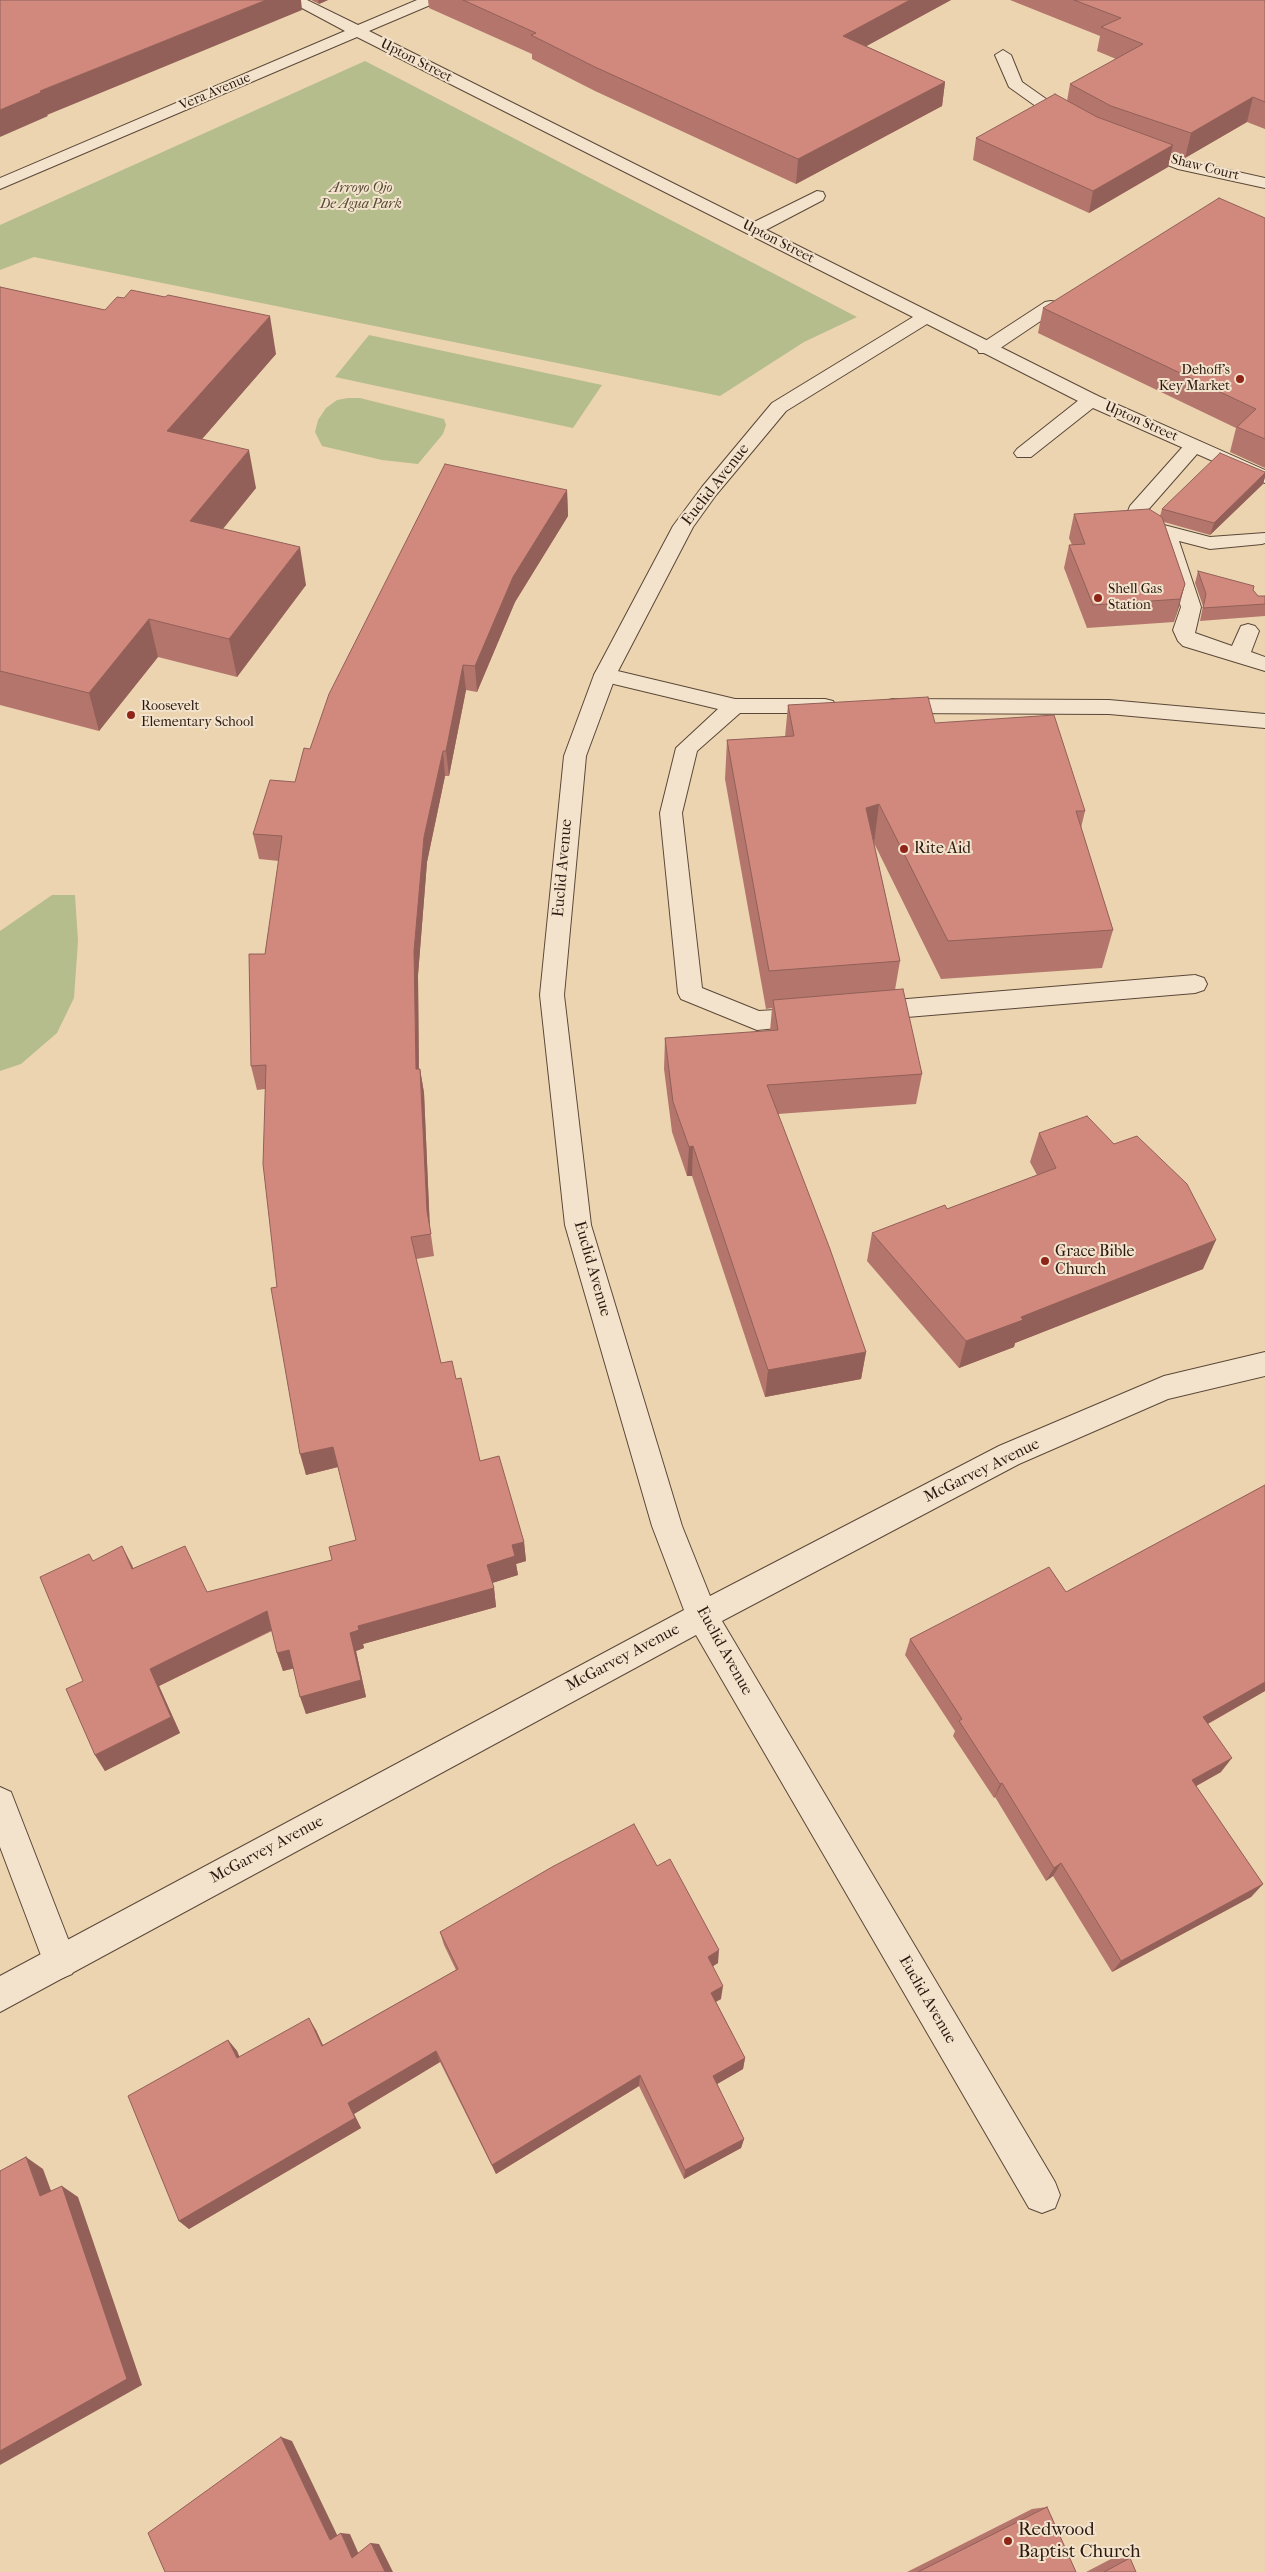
<!DOCTYPE html>
<html>
<head>
<meta charset="utf-8">
<style>
	body { margin:0 }
	canvas { display:block; background:#ecd4b0 }
</style>
</head>
<body>
<canvas width="1265" height="2572"></canvas>
<script>
const ctx = document.querySelector('canvas').getContext('2d');
ctx.lineJoin = 'round';
function fill(path, color) {
  ctx.fillStyle = color;
  ctx.fill(path, 'evenodd');
}
function shape(rows) {
  const path = new Path2D();
  for (const r of rows) {
    path.moveTo(r[0], r[1]);
    for (let i = 2; i < r.length; i += 2) path.lineTo(r[i], r[i + 1]);
  }
  return path;
}
function trace(path, color, width, dash) {
  ctx.strokeStyle = color;
  ctx.lineWidth = width;
  ctx.lineCap = dash ? 'butt' : 'round';
  ctx.setLineDash(dash || []);
  ctx.stroke(path);
}
function write(font, color, halo, rows, align = 'center') {
  ctx.font = font + ' "IM FELL French Canon",serif';
  ctx.lineWidth = 4;
  ctx.setLineDash([]);
  ctx.textBaseline = 'middle';
  ctx.strokeStyle = halo;
  ctx.fillStyle = color;
  for (const [text, x, y, turn = 0] of rows) {
    ctx.save();
    ctx.translate(x, y);
    ctx.rotate((+turn || 0) * Math.PI / 180);
    ctx.textAlign = isNaN(turn) ? turn : align;
    if (halo) ctx.strokeText(text, 0, 0);
    ctx.fillText(text, 0, 0);
    ctx.restore();
  }
}
fill(shape([
	[365,61,402,80,857,317,804,342,720,396,34,257,0,270,0,225],
	[369,335,602,385,573,428,335,377],
	[348,398,360,398,444,419,446,425,443,434,418,464,382,460,322,446,315,432,318,420,326,408,337,400],
	[52,895,75,895,78,941,74,998,57,1033,21,1064,0,1071,0,931]
]), '#b6bd8d');
const service = shape([
	[817,191,823,192,825,196,823,200,760,233,754,234,748,233,745,229,748,225,817,191],
	[1051,301,1057,302,1060,306,1057,310,993,353,979,353,977,349,979,345,1045,302,1051,301],
	[1091,394,1098,396,1100,400,1098,404,1031,457,1017,457,1014,453,1017,449,1084,396,1091,394],
	[1194,440,1201,442,1204,446,1147,511,1146,515,1160,524,1210,537,1265,533,1265,543,1262,544,1210,549,1179,541,1201,607,1195,633,1232,646,1241,626,1248,624,1255,626,1259,631,1251,652,1265,657,1265,671,1183,646,1178,641,1173,630,1181,607,1158,539,1133,525,1126,516,1130,506,1187,442,1194,440],
	[605,668,735,699,825,699,833,701,836,706,833,711,825,713,740,713,697,751,682,813,702,988,759,1011,808,1008,817,1010,820,1017,817,1024,757,1030,681,999,678,993,660,813,676,748,718,709,597,680,594,675,597,670,605,668],
	[893,699,1109,700,1265,714,1265,728,1109,714,893,713,885,711,882,706,885,701,893,699],
	[1195,975,1204,978,1207,984,1204,990,1195,993,871,1020,862,1018,859,1011,862,1004,871,1002,1195,975],
	[0,1787,11,1792,77,1962,72,1974,60,1979,48,1974,0,1847,0,1787]
]);
const minor = shape([
	[287,0,307,0,358,25,417,0,438,0,435,3,369,31,1098,396,1265,470,1265,483,1258,481,1084,404,927,324,786,411,716,495,693,527,616,675,586,756,564,995,591,1225,682,1526,710,1596,999,1446,1164,1376,1265,1352,1265,1376,1168,1399,1019,1464,722,1621,1055,2182,1060,2195,1055,2208,1042,2213,1029,2208,696,1635,0,2012,0,1976,684,1610,652,1526,565,1225,540,995,564,756,594,675,673,526,702,487,772,403,913,317,357,37,0,189,0,178,345,31,287,0],
	[1003,50,1011,55,1022,82,1049,101,1078,117,1080,120,1078,123,1066,123,1037,107,1009,87,995,55,1003,50],
	[1134,142,1189,161,1265,178,1265,188,1178,169,1128,150,1126,147,1134,142]
]);
trace(service, '#5b4838', 2);
trace(minor, '#5b4838', 2);
fill(service, '#f3e3cc');
fill(minor, '#f3e3cc');
fill(shape([
	[311,0,328,0,319,4],
	[428,0,951,0,866,46,945,82,942,106,796,184,595,91,532,59,532,54,429,8],
	[1010,0,1265,0,1265,129,1247,122,1185,158,1171,153,1168,167,1089,213,973,160,976,138,1067,101,1070,84,1116,59,1097,51,1100,36],
	[1265,218,1265,468,1230,452,1236,428,1038,333,1043,308],
	[0,287,105,310,276,354,202,439,256,488,223,529,306,585,237,677,158,657,99,731,0,705],
	[1265,472,1265,477,1263,484,1210,535,1164,522,1185,584,1174,622,1087,628,1064,568,1069,545,1072,545,1069,538,1074,514,1160,516,1162,509],
	[567,490,568,516,515,602,477,692,466,690,449,776,445,776,427,862,418,975,419,1069,420,1069,424,1093,430,1228,434,1256,416,1259,441,1363,456,1379,480,1461,524,1542,526,1561,516,1564,518,1575,492,1583,494,1588,496,1607,363,1644,364,1648,356,1651,366,1697,306,1714,293,1668,283,1671,277,1653,272,1631,159,1686,180,1733,105,1771,95,1755,83,1681,93,1561,133,1568,207,1592,332,1560,356,1540,338,1467,306,1475,277,1287,265,1089,257,1090,251,1066,265,954,279,861,259,859,253,834,295,782,310,749],
	[1198,571,1253,590,1258,596,1265,596,1265,616,1200,621,1203,606,1195,583],
	[788,705,935,723,1085,811,1081,828,1113,930,1102,968,941,979,874,843,900,961,895,990,922,1074,916,1104,778,1114,866,1352,861,1379,765,1397,692,1176,687,1176,672,1132,664,1069,665,1038,770,1031,772,1008,766,1009,725,779,727,740,785,737],
	[1039,1133,1203,1269,1015,1343,1014,1347,959,1368,867,1261,872,1233,947,1209,1037,1175,1030,1162],
	[1265,1485,1265,1691,1208,1724,1221,1772,1196,1786,1263,1884,1251,1897,1112,1972,1053,1876,1046,1881,995,1797,994,1798,953,1736,955,1731,905,1655,910,1639,1066,1592],
	[657,1866,718,1963,713,1966,721,1999,716,2002,745,2058,743,2069,717,2084,744,2139,741,2148,684,2179,639,2086,496,2174,440,2062,354,2114,361,2128,189,2229,179,2221,228,2040,237,2051,239,2057,316,2030,323,2045,456,1970,444,1945,440,1932],
	[1047,2507,1076,2572,907,2572,1032,2509],
	[1130,2558,1136,2572,1086,2572,1111,2559]
]), '#b4766c');
fill(shape([
	[266,0,301,0,302,10,47,115,48,116,0,137,0,110,40,91],
	[318,0,328,0,319,4],
	[910,0,951,0,841,60,843,36],
	[945,82,942,106,796,184,798,159],
	[1253,97,1247,122,1185,158,1191,133],
	[1173,145,1168,167,1089,213,1093,191],
	[270,316,276,354,176,469,167,431],
	[249,450,256,488,198,559,190,521],
	[1265,473,1265,477,1263,484,1210,535,1214,523],
	[567,490,568,516,515,602,477,692,475,666,513,577],
	[300,547,306,585,237,677,229,639],
	[1185,584,1179,607,1174,622,1180,599],
	[149,619,158,657,99,731,89,693],
	[463,665,466,690,449,776,446,751],
	[443,751,445,776,427,862,418,975,419,1093,416,1069,414,951,424,837],
	[879,804,874,843,866,808],
	[420,1069,424,1093,430,1233,427,1211],
	[693,1146,692,1176,687,1176,689,1147],
	[1216,1240,1203,1269,1015,1343,1014,1347,959,1368,966,1341,1021,1317],
	[866,1352,861,1379,765,1397,768,1370],
	[333,1447,338,1467,306,1475,300,1454],
	[524,1542,526,1561,516,1564,518,1575,489,1584,487,1565,512,1545],
	[122,1546,132,1565,141,1588,132,1569],
	[494,1588,496,1607,363,1644,364,1648,356,1651,366,1697,306,1714,300,1697,350,1633,358,1626],
	[267,1611,274,1629,159,1686,180,1733,105,1771,95,1755,150,1669],
	[289,1650,296,1668,283,1671,277,1653],
	[1265,1682,1265,1691,1193,1732,1203,1717],
	[1232,1758,1221,1772,1182,1794,1192,1780],
	[1002,1783,995,1797,994,1798,1000,1784],
	[1061,1863,1053,1876,1046,1881,1054,1868],
	[1263,1884,1251,1897,1112,1972,1121,1961],
	[719,1950,718,1963,707,1970,708,1957],
	[723,1986,721,1999,709,2005,711,1993],
	[309,2018,316,2030,328,2057,322,2046],
	[228,2040,237,2051,245,2069,237,2058],
	[436,2051,440,2062,354,2114,361,2128,189,2229,179,2221,348,2103],
	[745,2058,743,2069,712,2087,713,2076],
	[640,2075,639,2086,496,2174,492,2165],
	[744,2139,741,2148,684,2179,685,2170],
	[26,2157,43,2169,57,2207,40,2196],
	[62,2186,78,2197,142,2385,0,2465,0,2451],
	[281,2437,292,2441,340,2541,330,2540],
	[341,2533,350,2534,361,2559,352,2558],
	[371,2543,379,2544,393,2572,385,2572]
]), '#926058');
const building = shape([
	[0,0,266,0,40,91,42,92,0,110,0,0],
	[463,0,910,0,843,36,945,82,798,159,595,67,531,35,536,33,463,0],
	[1074,0,1265,0,1265,102,1253,97,1191,133,1111,106,1070,84,1143,44,1101,27,1121,18,1074,0],
	[1055,94,1097,117,1173,145,1093,191,976,138,1055,94],
	[1219,198,1265,218,1265,439,1237,427,1256,409,1043,308,1219,198],
	[0,287,105,310,117,297,124,298,131,290,165,297,168,295,270,316,167,431,249,450,190,521,300,547,229,639,149,619,89,693,0,671,0,287],
	[1220,453,1265,472,1265,473,1214,523,1162,509,1220,453],
	[445,464,567,490,513,577,475,666,463,665,446,751,443,751,424,837,414,951,416,1069,420,1069,427,1211,431,1234,411,1237,441,1363,452,1361,456,1379,461,1378,480,1461,499,1456,524,1542,512,1545,515,1556,487,1565,494,1588,358,1626,359,1630,350,1633,361,1680,300,1697,289,1650,277,1653,267,1611,150,1669,171,1717,95,1755,66,1689,83,1681,40,1577,89,1554,93,1561,122,1546,132,1569,185,1546,207,1592,332,1560,329,1547,356,1540,333,1447,300,1454,271,1288,277,1287,263,1164,266,1065,251,1066,249,954,265,954,282,836,253,834,270,780,295,782,304,748,310,749,329,694,445,464],
	[1149,509,1162,517,1185,584,1180,599,1093,605,1069,545,1085,544,1074,514,1149,509],
	[1198,571,1254,586,1253,590,1258,596,1265,596,1265,604,1203,608,1206,594,1198,571],
	[928,697,935,723,1054,715,1085,811,1076,811,1113,930,948,941,879,804,866,808,900,961,769,971,727,740,794,736,788,705,928,697],
	[903,989,922,1074,767,1085,830,1249,866,1352,768,1370,693,1146,689,1147,673,1102,665,1038,778,1030,773,1000,903,989],
	[1087,1116,1114,1144,1137,1136,1187,1184,1216,1240,1021,1317,1023,1320,966,1341,872,1233,945,1205,947,1209,1056,1168,1039,1133,1087,1116],
	[1265,1485,1265,1682,1203,1717,1232,1758,1192,1780,1263,1884,1121,1961,1061,1863,1054,1868,1002,1783,1000,1784,959,1721,962,1719,910,1639,1049,1567,1066,1592,1265,1485],
	[634,1824,657,1866,670,1859,719,1950,708,1957,723,1986,711,1993,745,2058,713,2076,744,2139,685,2170,640,2075,492,2165,436,2051,348,2103,355,2118,179,2221,128,2096,228,2040,237,2058,309,2018,322,2046,458,1969,440,1932,552,1867,634,1824],
	[26,2157,40,2196,62,2186,127,2379,0,2451,0,2171,26,2157],
	[281,2437,330,2540,341,2533,352,2558,371,2543,385,2572,165,2572,148,2533,281,2437],
	[1047,2507,1076,2572,918,2572,1047,2507],
	[1130,2558,1136,2572,1104,2572,1130,2558]
]);
fill(building, '#d1897e');
trace(building, '#926058', 1);
for (const [x, y, r, color] of [
	[1240,379,5,"#8f2418"],
	[1098,598,5,"#8f2418"],
	[131,715,5,"#8f2418"],
	[904,849,5,"#8f2418"],
	[1045,1261,5,"#8f2418"],
	[1008,2541,5,"#8f2418"]
]) {
  const dot = new Path2D();
  dot.arc(x, y, r, 0, 2 * Math.PI);
  ctx.fillStyle = color;
  ctx.fill(dot);
  trace(dot, '#f3e3cc', 2);
}
write('14px', '#2b1910', '#f3e3cc', [
	["Upton Street",416,61,27],
	["Vera Avenue",215,92,-23],
	["Shaw Court",1205,168,14],
	["Upton Street",778,242,27],
	["Upton Street",1141,422,24]
]);
write('italic 14px', '#554a36', '#f3e3cc', [
	["Arroyo Ojo",361,189],
	["De Agua Park",361,205]
]);
write('14px', '#2b1910', '#f3e3cc', [
	["Dehoff's",1230,371,"right"],
	["Key Market",1230,387,"right"],
	["Shell Gas",1108,590],
	["Station",1108,606],
	["Roosevelt",141,707],
	["Elementary School",141,723]
], 'left');
write('16px', '#2b1910', '#f3e3cc', [
	["Euclid Avenue",716,485,-52],
	["Euclid Avenue",563,868,-85],
	["Euclid Avenue",592,1269,74],
	["McGarvey Avenue",982,1471,-26],
	["Euclid Avenue",724,1651,61],
	["McGarvey Avenue",623,1658,-28],
	["McGarvey Avenue",267,1850,-28],
	["Euclid Avenue",927,2000,60]
]);
write('16px', '#2b1910', '#f3e3cc', [
	["Rite Aid",914,849],
	["Grace Bible",1055,1252],
	["Church",1055,1270]
], 'left');
write('19px', '#2b1910', '#f3e3cc', [
	["Redwood",1018,2530],
	["Baptist Church",1018,2552]
], 'left');
</script>
</body>
</html>
